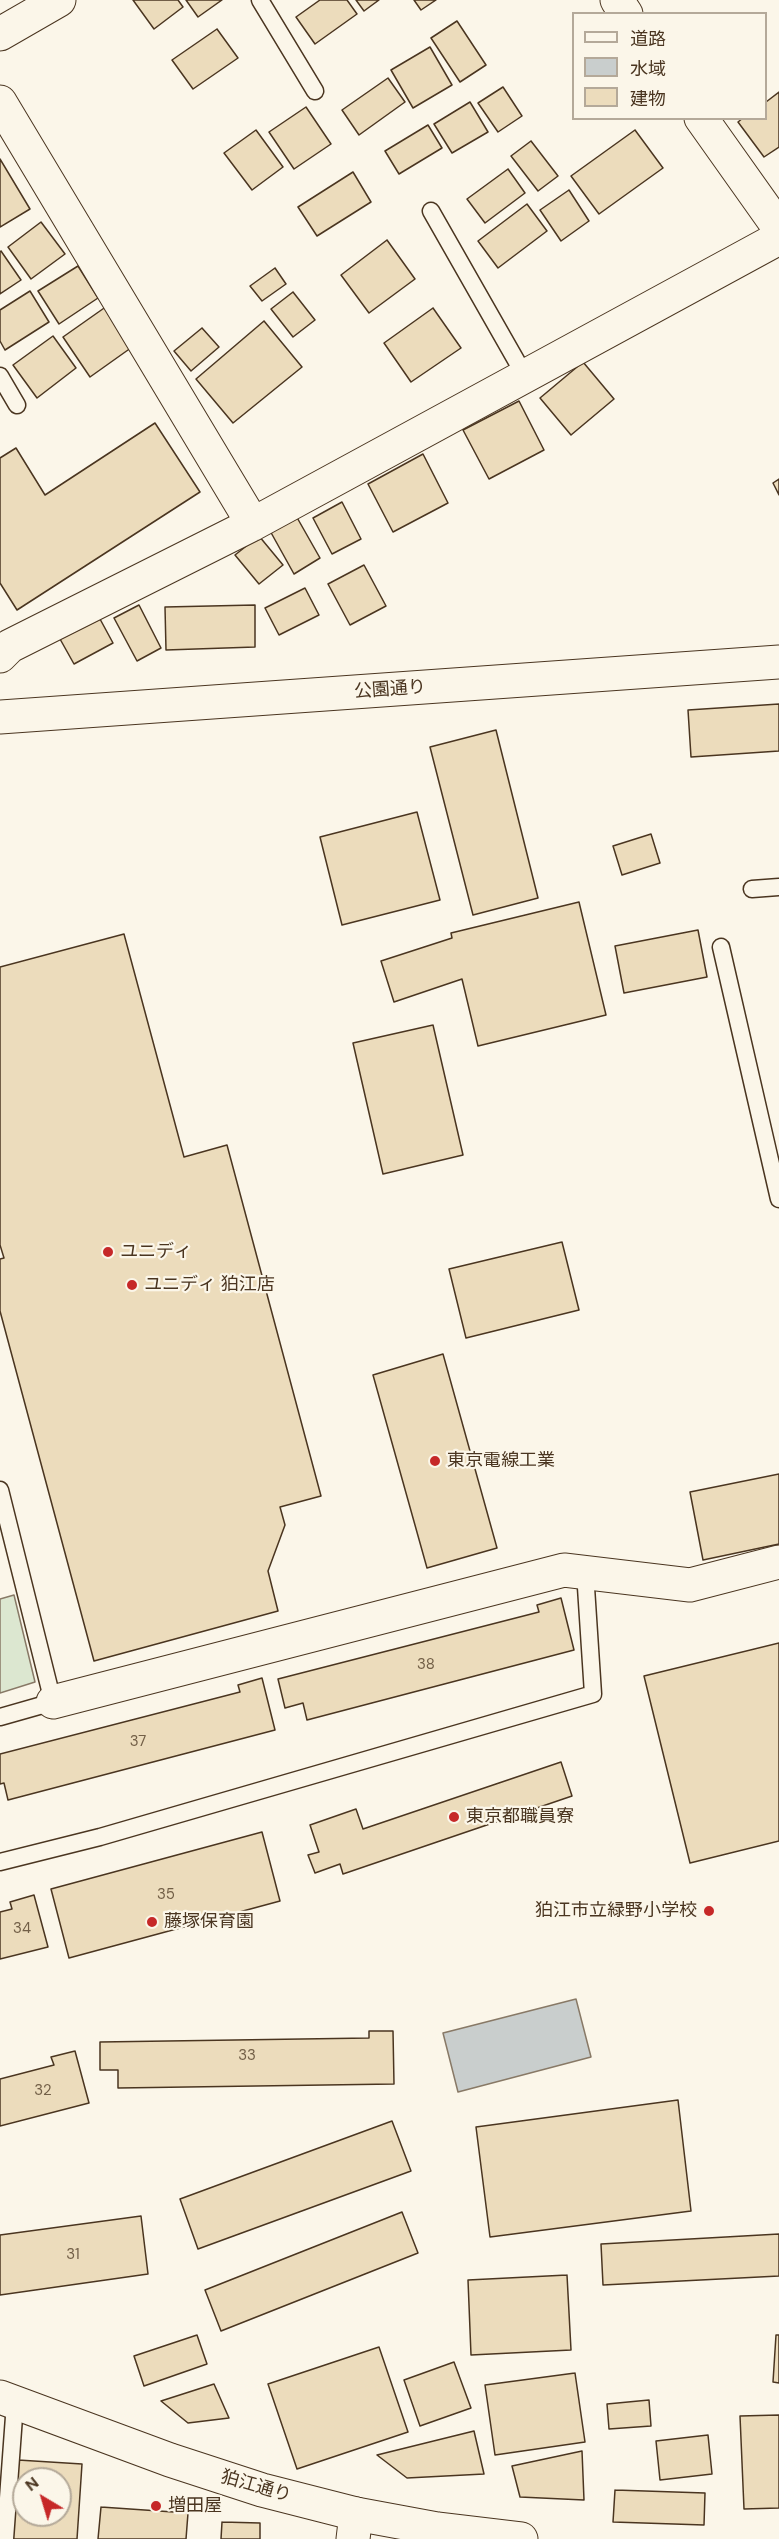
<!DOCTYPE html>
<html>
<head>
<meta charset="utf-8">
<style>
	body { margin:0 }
	#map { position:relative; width:779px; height:2539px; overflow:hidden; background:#fbf6e9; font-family:"DM Sans","Noto Sans JP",sans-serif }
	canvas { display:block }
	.legend { position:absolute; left:572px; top:12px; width:195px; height:108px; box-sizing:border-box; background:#fbf6e9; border:2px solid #b4a999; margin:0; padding:8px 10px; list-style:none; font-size:18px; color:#4a3520 }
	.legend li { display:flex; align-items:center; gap:12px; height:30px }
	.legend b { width:30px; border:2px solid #b4a999 }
	.north { position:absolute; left:12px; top:2467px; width:60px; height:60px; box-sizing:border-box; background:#fbf6e9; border:2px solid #b4a999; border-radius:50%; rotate:322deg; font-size:16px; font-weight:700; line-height:24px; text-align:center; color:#4a3520 }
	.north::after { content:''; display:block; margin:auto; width:21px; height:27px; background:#c62828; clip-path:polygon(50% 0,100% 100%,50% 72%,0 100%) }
</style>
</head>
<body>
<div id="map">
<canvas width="779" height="2539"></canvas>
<ul class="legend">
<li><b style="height:8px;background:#fbf6e9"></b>道路</li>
<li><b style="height:16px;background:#c9cecd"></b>水域</li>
<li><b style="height:16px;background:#ecdcbc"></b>建物</li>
</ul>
<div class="north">N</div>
</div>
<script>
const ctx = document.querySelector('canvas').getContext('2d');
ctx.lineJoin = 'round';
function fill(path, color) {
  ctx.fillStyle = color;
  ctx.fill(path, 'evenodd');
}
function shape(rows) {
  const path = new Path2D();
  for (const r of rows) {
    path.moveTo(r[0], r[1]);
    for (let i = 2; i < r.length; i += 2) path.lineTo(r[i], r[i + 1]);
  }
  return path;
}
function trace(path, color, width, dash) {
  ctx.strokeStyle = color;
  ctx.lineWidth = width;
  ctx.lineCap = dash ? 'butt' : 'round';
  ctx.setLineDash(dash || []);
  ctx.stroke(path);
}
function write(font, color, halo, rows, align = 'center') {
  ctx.font = font + ' "DM Sans","Noto Sans JP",sans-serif';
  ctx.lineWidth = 4.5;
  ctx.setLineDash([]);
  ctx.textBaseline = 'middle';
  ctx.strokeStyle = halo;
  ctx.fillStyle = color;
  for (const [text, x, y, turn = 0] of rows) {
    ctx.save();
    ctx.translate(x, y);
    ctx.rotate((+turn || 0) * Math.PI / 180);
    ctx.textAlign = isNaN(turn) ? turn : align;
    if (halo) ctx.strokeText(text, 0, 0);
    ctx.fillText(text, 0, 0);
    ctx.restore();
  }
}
const green = shape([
	[14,1595,35,1682,0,1693,0,1599,14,1595]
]);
fill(green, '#dce7d0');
trace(green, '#887966', 1.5);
const water = shape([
	[576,1999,591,2057,458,2092,443,2033,576,1999]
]);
fill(water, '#c9cecd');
trace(water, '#887966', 1.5);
const building = shape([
	[133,0,178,0,183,7,154,29,133,0],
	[186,0,222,0,198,17,186,0],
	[320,0,347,0,357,14,315,44,296,17,320,0],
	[356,0,379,0,364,11,356,0],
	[414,0,436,0,421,10,414,0],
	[457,21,486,65,460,82,431,38,457,21],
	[217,29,238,58,193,89,172,60,217,29],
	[430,47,452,85,413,108,391,70,430,47],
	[388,78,405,102,359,135,342,110,388,78],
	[503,87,522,116,498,132,478,103,503,87],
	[779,92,779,147,764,157,738,122,743,118,766,118,766,102,779,92],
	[470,102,488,132,452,153,434,124,470,102],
	[306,107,331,144,294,169,269,132,306,107],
	[428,125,442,148,399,174,385,151,428,125],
	[256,130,283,167,252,190,224,153,256,130],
	[635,130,663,168,599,214,571,176,635,130],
	[531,141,558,176,538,191,511,156,531,141],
	[0,159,30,209,0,227,0,159],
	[508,169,525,193,485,223,467,199,508,169],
	[353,172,371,202,317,236,298,207,353,172],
	[569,190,589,221,561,241,540,210,569,190],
	[527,204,547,231,498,268,478,241,527,204],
	[41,222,65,254,31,279,8,247,41,222],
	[387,240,415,279,369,313,341,275,387,240],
	[1,251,21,280,0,294,0,252,1,251],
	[78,266,98,298,59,324,38,291,78,266],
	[275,268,286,284,262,301,250,286,275,268],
	[30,291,49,322,5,350,0,341,0,310,30,291],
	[293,292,315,320,293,337,271,309,293,292],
	[107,306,135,345,90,377,63,337,107,306],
	[433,308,461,348,411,382,384,343,433,308],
	[264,321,302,367,233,423,196,379,264,321],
	[202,328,219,347,191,371,174,351,202,328],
	[53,336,76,368,37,398,13,365,53,336],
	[583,362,614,399,571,435,540,398,583,362],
	[519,401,544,450,489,479,463,430,519,401],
	[155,423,200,492,17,610,0,583,0,458,16,448,45,495,155,423],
	[423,454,448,503,393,532,368,484,423,454],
	[779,479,779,495,773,483,779,479],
	[342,502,361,539,332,554,313,518,342,502],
	[295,514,320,558,294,574,269,529,295,514],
	[259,536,283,565,259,584,235,555,259,536],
	[364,565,386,606,350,625,328,584,364,565],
	[305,588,319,615,279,635,265,608,305,588],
	[139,605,161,648,137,661,114,618,139,605],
	[255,605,255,647,166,650,165,607,255,605],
	[100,619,113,643,74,664,60,639,100,619],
	[779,704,779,751,691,757,688,710,779,704],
	[496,730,538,898,473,915,430,747,496,730],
	[417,812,440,900,342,925,320,837,417,812],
	[651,834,660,863,622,875,613,846,651,834],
	[579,902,606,1015,478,1046,462,979,394,1002,381,961,452,938,451,933,579,902],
	[698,930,707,977,624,993,615,946,698,930],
	[124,934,184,1157,227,1145,321,1496,280,1507,285,1525,268,1571,278,1611,94,1661,0,1311,0,1259,4,1258,0,1245,0,967,124,934],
	[433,1025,463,1155,383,1174,353,1043,433,1025],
	[562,1242,579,1310,466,1338,449,1269,562,1242],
	[443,1354,497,1548,427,1568,373,1375,443,1354],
	[779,1474,779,1544,703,1560,690,1492,779,1474],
	[561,1598,574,1650,307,1720,303,1703,285,1708,278,1679,539,1612,537,1605,561,1598],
	[779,1643,779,1841,690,1863,644,1676,779,1643],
	[262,1678,275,1730,8,1800,4,1783,0,1784,0,1754,240,1692,238,1685,262,1678],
	[561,1762,572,1796,343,1874,340,1864,315,1873,308,1855,319,1852,310,1825,356,1809,363,1829,561,1762],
	[262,1832,280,1901,69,1958,51,1889,262,1832],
	[34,1895,48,1947,0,1959,0,1912,12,1909,10,1902,34,1895],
	[369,2031,393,2031,394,2084,118,2088,118,2070,100,2070,100,2042,369,2038,369,2031],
	[75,2051,89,2103,0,2126,0,2079,54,2065,51,2057,75,2051],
	[678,2100,691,2211,490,2237,476,2127,678,2100],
	[392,2121,411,2171,198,2249,180,2199,392,2121],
	[402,2212,418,2253,221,2331,205,2290,402,2212],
	[141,2216,148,2274,0,2295,0,2235,141,2216],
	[779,2234,779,2276,603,2285,601,2244,779,2234],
	[567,2275,571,2350,471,2355,468,2280,567,2275],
	[197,2335,207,2364,144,2386,134,2356,197,2335],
	[776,2335,779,2335,779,2383,773,2382,776,2335],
	[379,2347,408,2432,297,2469,268,2384,379,2347],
	[454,2362,471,2408,420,2426,404,2380,454,2362],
	[575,2373,585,2442,495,2455,485,2385,575,2373],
	[214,2384,229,2418,188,2423,161,2401,214,2384],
	[649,2400,651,2426,609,2429,607,2404,649,2400],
	[779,2415,779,2508,744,2509,740,2416,779,2415],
	[474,2431,484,2474,407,2478,377,2455,474,2431],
	[708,2435,712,2474,660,2480,656,2441,708,2435],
	[582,2451,584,2500,520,2497,512,2466,582,2451],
	[18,2460,82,2464,77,2539,13,2539,18,2460],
	[24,2479,60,2479,60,2515,24,2515,24,2479],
	[615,2490,705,2493,704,2525,613,2522,615,2490],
	[101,2507,188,2513,186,2539,98,2539,101,2507],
	[222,2522,260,2523,260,2539,221,2539,222,2522]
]);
fill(building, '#ecdcbc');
trace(building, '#4a3520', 1.5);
const lane = shape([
	[260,0,315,91],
	[431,211,525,376],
	[0,376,17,405],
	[752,889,779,887],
	[721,947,779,1199],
	[0,1490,53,1702,0,1717],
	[0,1862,100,1837,593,1694,585,1572],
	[5,2539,15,2403]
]);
const street = shape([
	[617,0,626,14],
	[0,34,59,0],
	[0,102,253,524],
	[701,118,779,228],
	[0,656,10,646,253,524,779,238],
	[53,1702,564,1570,690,1585,779,1562],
	[353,2539,356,2514]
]);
const secondary = shape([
	[0,717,779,662]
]);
const primary = shape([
	[0,2397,170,2460,262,2490,356,2514,437,2529,521,2539]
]);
trace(lane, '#4a3520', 19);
trace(street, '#4a3520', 35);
trace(secondary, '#4a3520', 35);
trace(primary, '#4a3520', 35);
trace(lane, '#fbf6e9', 16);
trace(street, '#fbf6e9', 33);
trace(secondary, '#fbf6e9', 33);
trace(primary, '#fbf6e9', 33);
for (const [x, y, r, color] of [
	[108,1252,6,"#c62828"],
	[132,1285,6,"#c62828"],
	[435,1461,6,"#c62828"],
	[454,1817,6,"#c62828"],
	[709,1911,6,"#c62828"],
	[152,1922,6,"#c62828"],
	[156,2506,6,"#c62828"]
]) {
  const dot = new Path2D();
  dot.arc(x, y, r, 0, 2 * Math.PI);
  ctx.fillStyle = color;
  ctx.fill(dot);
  trace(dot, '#fbf6e9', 2);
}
write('15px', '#725f47', null, [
	["38",426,1665],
	["37",138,1742],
	["35",166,1895],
	["34",22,1929],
	["33",247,2056],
	["32",43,2091],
	["31",73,2255]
]);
write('18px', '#4a3520', '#fbf6e9', [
	["公園通り",390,690,-4],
	["狛江通り",256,2487,16]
]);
write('18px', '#4a3520', '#fbf6e9', [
	["ユニディ",120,1252],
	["ユニディ 狛江店",144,1285],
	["東京電線工業",447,1461],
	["東京都職員寮",466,1817],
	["狛江市立緑野小学校",697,1911,"right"],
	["藤塚保育園",164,1922],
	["増田屋",168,2506]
], 'left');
</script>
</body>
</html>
